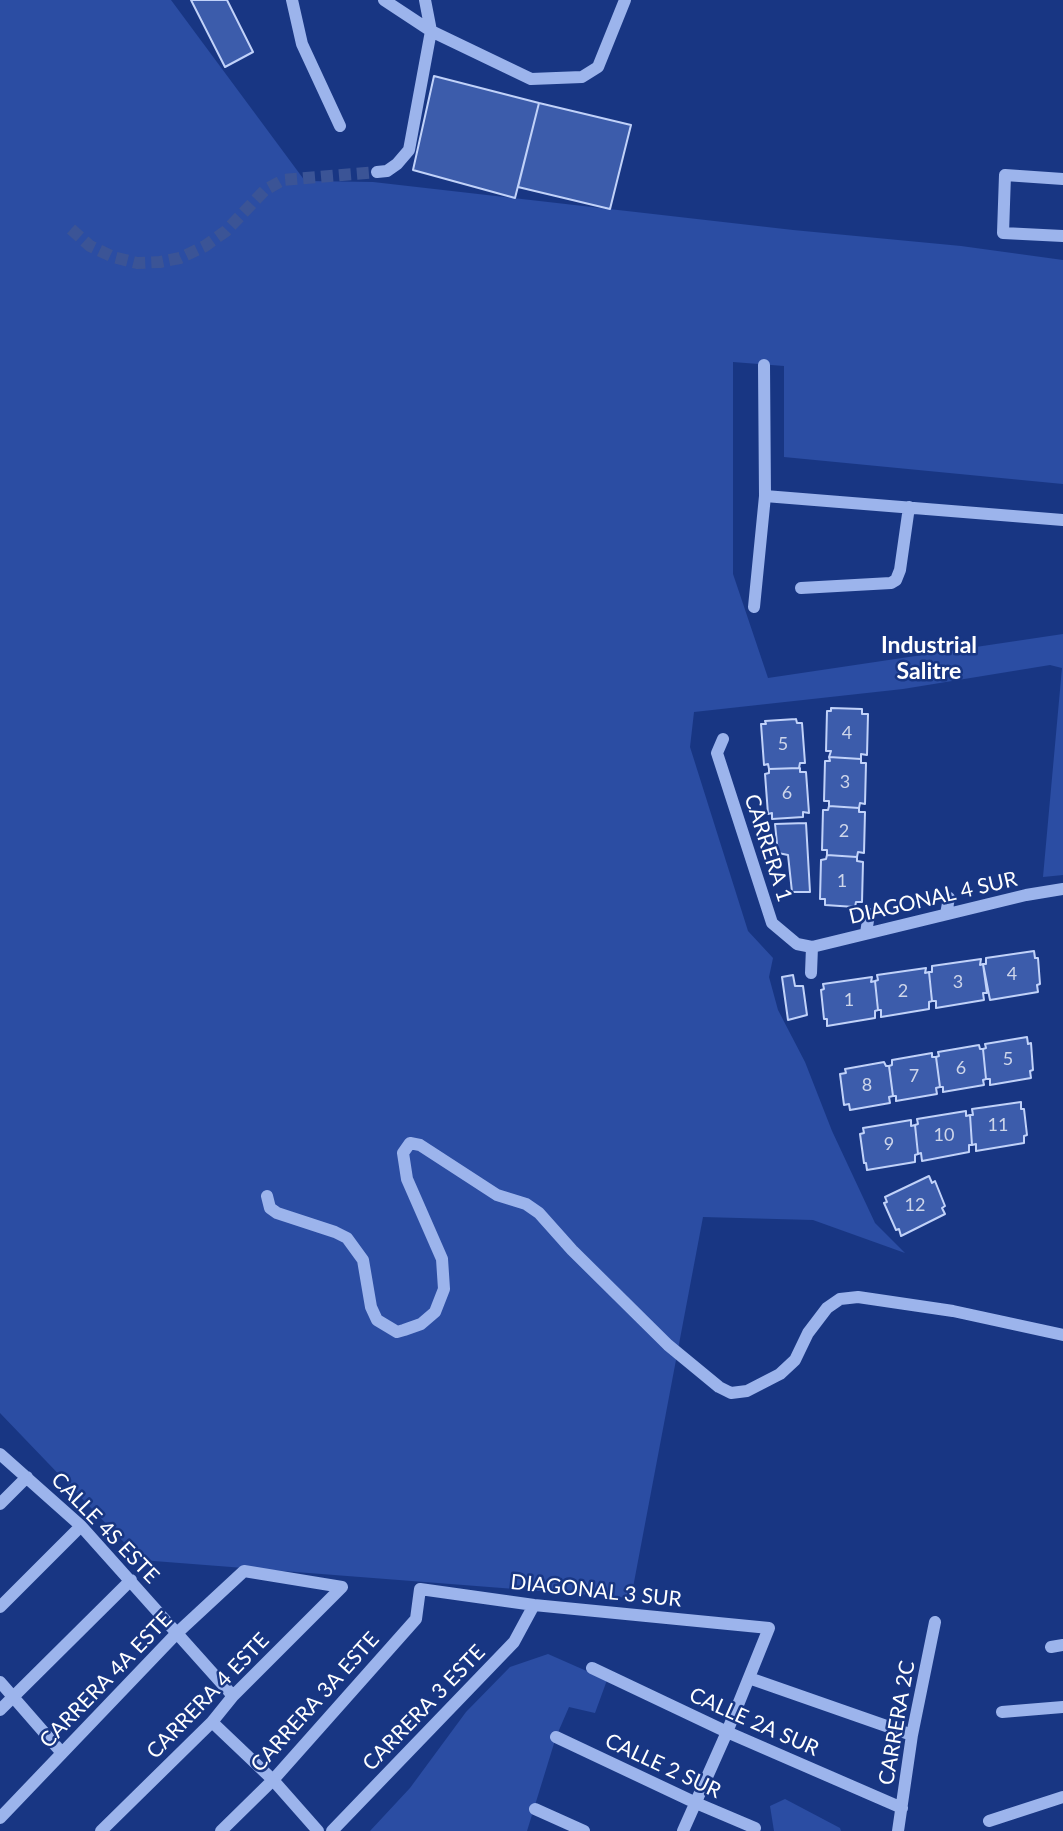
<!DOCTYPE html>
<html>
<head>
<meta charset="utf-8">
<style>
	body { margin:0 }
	canvas { display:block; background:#183683 }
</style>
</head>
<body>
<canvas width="1063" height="1831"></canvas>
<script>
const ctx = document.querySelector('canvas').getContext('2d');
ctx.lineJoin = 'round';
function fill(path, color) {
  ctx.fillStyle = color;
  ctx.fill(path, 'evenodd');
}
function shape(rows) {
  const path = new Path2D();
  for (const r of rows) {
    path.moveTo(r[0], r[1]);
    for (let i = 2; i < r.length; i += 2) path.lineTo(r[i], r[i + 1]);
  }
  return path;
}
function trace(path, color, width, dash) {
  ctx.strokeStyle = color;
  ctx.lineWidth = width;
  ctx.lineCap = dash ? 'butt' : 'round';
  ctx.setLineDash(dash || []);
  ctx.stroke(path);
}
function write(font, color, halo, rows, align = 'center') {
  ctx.font = font + ' Lato,sans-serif';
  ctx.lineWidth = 5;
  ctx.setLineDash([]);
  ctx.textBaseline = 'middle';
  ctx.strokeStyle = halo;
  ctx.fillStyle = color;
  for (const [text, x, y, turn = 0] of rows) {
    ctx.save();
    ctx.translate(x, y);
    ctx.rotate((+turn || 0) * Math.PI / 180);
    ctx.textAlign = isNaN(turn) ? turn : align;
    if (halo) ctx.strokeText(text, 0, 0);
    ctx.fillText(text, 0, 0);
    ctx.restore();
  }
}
fill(shape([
	[0,0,171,0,305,181,373,182,793,230,961,246,1063,260,1063,484,784,457,784,366,733,362,733,574,768,678,1063,634,1063,875,1043,877,1062,668,1050,665,903,689,694,712,690,747,748,931,773,958,769,977,778,1010,805,1062,832,1131,875,1223,905,1253,813,1220,703,1217,631,1598,141,1560,0,1413],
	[548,1654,607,1680,595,1713,569,1707,556,1737,527,1831,370,1831,410,1788,466,1712,510,1667],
	[785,1799,840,1828,841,1831,774,1831,770,1806]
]), '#2b4da3');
const building = shape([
	[191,0,227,0,253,52,225,67,191,0],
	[434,76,539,103,515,198,413,170,434,76],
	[539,103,631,125,610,209,518,187,539,103],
	[831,708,862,709,862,714,868,714,867,755,861,754,861,759,829,757,831,751,826,751,827,711,831,711,831,708],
	[796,719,797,723,802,723,805,763,800,763,799,768,769,769,768,764,764,765,761,724,766,724,765,721,796,719],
	[829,757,861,759,861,763,866,763,865,804,860,803,859,808,829,806,829,801,824,801,825,761,830,761,829,757],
	[800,768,800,772,806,772,809,813,803,812,803,817,772,819,772,813,768,814,765,774,769,773,769,769,800,768],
	[829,806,859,808,859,812,865,812,864,853,858,852,857,857,827,855,827,850,822,850,823,810,828,810,829,806],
	[806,823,810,892,792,892,788,855,778,853,775,824,806,823],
	[827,855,857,857,857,861,863,862,862,902,856,902,855,907,825,905,825,899,820,899,821,860,826,859,827,855],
	[1034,951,1035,958,1038,958,1040,984,1037,985,1038,992,990,1000,983,964,986,964,986,958,1034,951],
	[981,959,980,965,983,964,987,993,983,993,984,1000,936,1008,936,1001,932,1001,929,972,932,972,932,966,981,959],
	[926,968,925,973,929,972,932,1001,929,1002,929,1009,881,1017,881,1010,878,1010,875,981,878,980,877,975,926,968],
	[793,975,795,986,803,986,807,1015,788,1020,782,977,793,975],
	[872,977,871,982,875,981,878,1010,875,1011,875,1018,827,1026,827,1019,824,1019,821,990,824,989,823,984,872,977],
	[1027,1037,1028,1044,1031,1043,1033,1070,1030,1071,1031,1078,990,1085,990,1079,986,1079,983,1049,986,1048,985,1044,1027,1037],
	[979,1045,980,1049,983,1049,986,1079,983,1080,984,1085,943,1092,943,1087,940,1087,936,1057,939,1056,938,1052,979,1045],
	[932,1053,932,1057,936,1057,940,1087,936,1088,937,1094,896,1101,896,1096,893,1096,889,1066,892,1065,892,1060,932,1053],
	[884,1062,886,1066,889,1066,893,1096,889,1097,890,1103,850,1110,849,1104,844,1105,840,1074,846,1073,845,1069,884,1062],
	[1021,1102,1021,1109,1024,1109,1027,1135,1024,1136,1024,1143,976,1151,976,1144,972,1145,970,1115,973,1115,972,1109,1021,1102],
	[966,1111,966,1116,970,1115,972,1145,969,1145,969,1152,922,1161,921,1153,918,1154,915,1125,918,1124,917,1119,966,1111],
	[911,1120,911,1126,915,1125,918,1154,915,1155,915,1162,867,1170,866,1163,864,1163,860,1134,864,1133,863,1128,911,1120],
	[929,1176,932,1183,935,1181,945,1206,942,1208,945,1214,901,1236,899,1229,896,1230,884,1203,887,1202,885,1197,929,1176]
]);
fill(building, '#3c5cab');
trace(building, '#c1d2f9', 2);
trace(shape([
	[71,229,90,246,113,257,137,263,160,262,180,258,205,246,226,231,265,190,283,180,377,172]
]), '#3b5496', 12, [12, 6]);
trace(shape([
	[292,0,302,44,340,126],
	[384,0,431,31],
	[425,0,431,31],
	[377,172,387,171,397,164,409,150,431,31,531,79,582,77,598,67,625,0],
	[1063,179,1005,175,1003,233,1063,236],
	[765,496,1063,520],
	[801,588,891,583,896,580,900,570,909,507],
	[754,607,765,496,764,365],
	[723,739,717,753,772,923,797,944,812,947,1026,895,1063,889],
	[946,914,949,898],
	[866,933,869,914],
	[811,973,812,947],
	[267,1196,270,1208,277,1213,335,1232,347,1238,363,1260,371,1307,377,1320,397,1332,404,1330,421,1324,435,1312,444,1289,442,1259,407,1179,403,1153,410,1143,420,1145,497,1195,526,1204,539,1213,572,1250,668,1345,719,1387,731,1393,747,1391,780,1374,795,1360,808,1333,827,1308,840,1299,858,1297,953,1311,1063,1335],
	[0,1454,81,1526,233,1696],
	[0,1504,27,1477],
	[0,1607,81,1526],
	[1051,1647,1063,1645],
	[592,1668,727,1732,902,1808],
	[749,1678,912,1735],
	[0,1682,62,1753],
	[0,1710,131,1580],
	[1002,1712,1063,1707],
	[212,1722,273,1780,318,1831],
	[556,1737,696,1803,755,1828],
	[535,1809,584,1831],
	[0,1818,176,1634,244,1571,342,1587],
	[989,1821,1063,1797],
	[101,1831,212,1722,233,1696,342,1587],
	[221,1831,273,1780,416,1619,420,1589,534,1605,769,1628,727,1732,683,1831],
	[332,1831,514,1642,534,1605],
	[898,1831,912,1735,935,1622]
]), '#9cb4ec', 12);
write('18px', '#ced6ea', null, [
	["4",847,733],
	["5",783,744],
	["3",845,782],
	["6",787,793],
	["2",844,831],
	["1",842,881],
	["4",1012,974],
	["3",958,982],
	["2",903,991],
	["1",849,1000],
	["5",1008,1059],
	["6",961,1068],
	["7",914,1076],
	["8",867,1085],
	["11",998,1125],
	["10",944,1135],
	["9",889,1144],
	["12",915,1205]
]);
write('21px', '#fff', '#183683', [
	["CARRERA 1",768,848,72],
	["DIAGONAL 4 SUR",933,898,-13],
	["CALLE 4S ESTE",105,1528,46],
	["DIAGONAL 3 SUR",596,1591,6],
	["CARRERA 4A ESTE",106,1680,-46],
	["CARRERA 4 ESTE",208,1696,-46],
	["CARRERA 3A ESTE",315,1702,-48],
	["CARRERA 3 ESTE",424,1708,-46],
	["CALLE 2A SUR",754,1722,24],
	["CARRERA 2C",897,1723,-80],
	["CALLE 2 SUR",663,1766,25]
]);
write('bold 23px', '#fff', '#183683', [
	["Industrial",929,646],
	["Salitre",929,672]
]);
</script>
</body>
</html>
